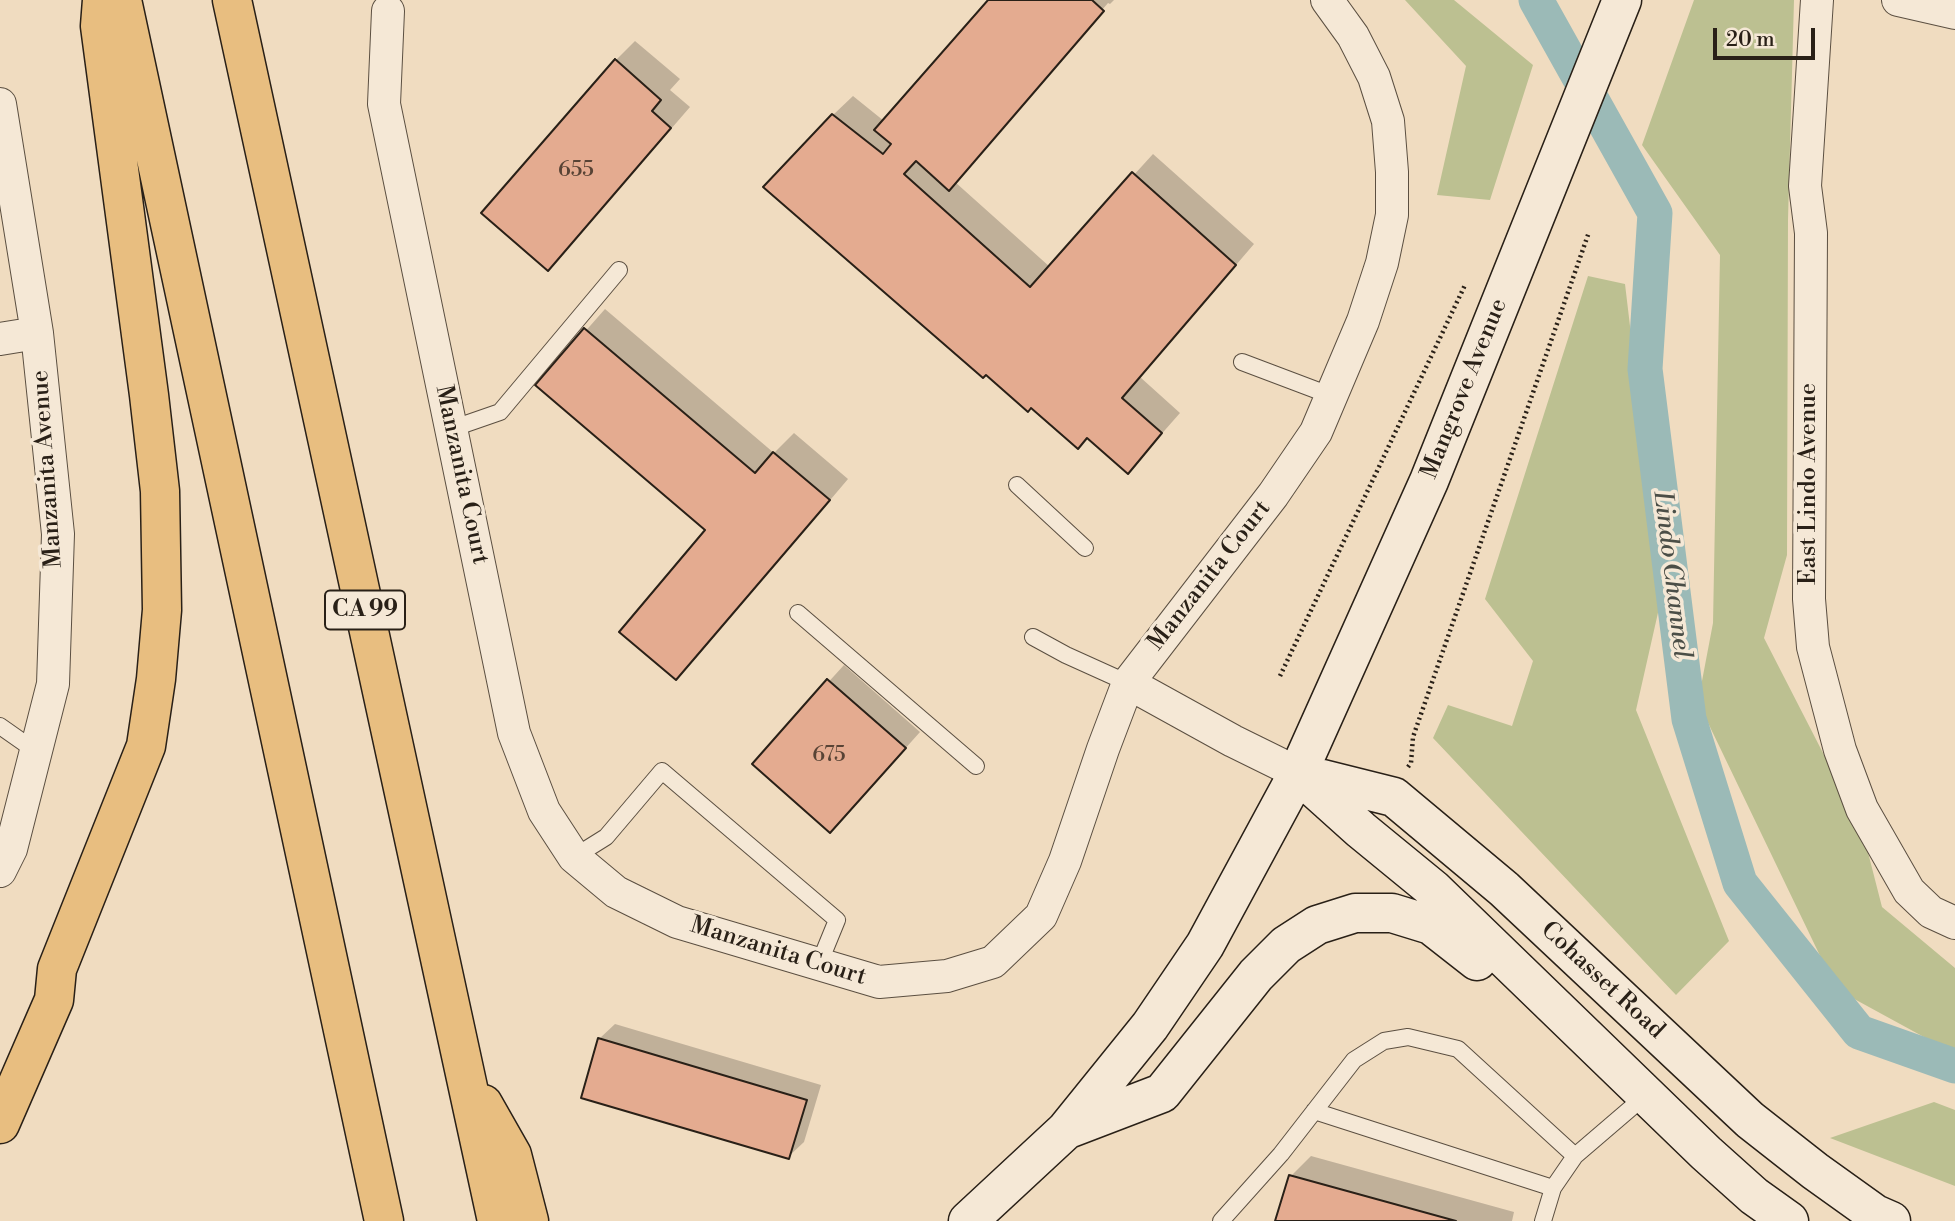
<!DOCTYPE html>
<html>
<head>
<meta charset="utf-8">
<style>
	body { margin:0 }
	#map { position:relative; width:1955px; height:1221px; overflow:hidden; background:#f0dcc0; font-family:"Libre Bodoni",serif }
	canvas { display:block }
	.scale { position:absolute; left:1713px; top:28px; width:102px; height:32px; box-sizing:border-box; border:4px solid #292017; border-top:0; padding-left:9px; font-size:21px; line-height:24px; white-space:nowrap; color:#292017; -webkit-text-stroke:5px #f5e8d6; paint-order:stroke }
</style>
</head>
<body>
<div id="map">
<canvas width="1955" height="1221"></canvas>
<div class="scale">20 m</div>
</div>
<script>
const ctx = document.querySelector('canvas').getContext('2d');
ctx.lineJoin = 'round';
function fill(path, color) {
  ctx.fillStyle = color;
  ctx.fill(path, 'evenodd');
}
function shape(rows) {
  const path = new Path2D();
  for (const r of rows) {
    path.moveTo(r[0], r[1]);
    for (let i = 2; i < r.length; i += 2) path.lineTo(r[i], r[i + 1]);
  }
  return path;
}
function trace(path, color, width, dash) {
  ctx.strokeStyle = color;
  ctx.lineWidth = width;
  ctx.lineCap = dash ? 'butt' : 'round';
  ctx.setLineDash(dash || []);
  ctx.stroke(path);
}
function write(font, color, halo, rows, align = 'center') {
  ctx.font = font + ' "Libre Bodoni",serif';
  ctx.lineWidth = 7;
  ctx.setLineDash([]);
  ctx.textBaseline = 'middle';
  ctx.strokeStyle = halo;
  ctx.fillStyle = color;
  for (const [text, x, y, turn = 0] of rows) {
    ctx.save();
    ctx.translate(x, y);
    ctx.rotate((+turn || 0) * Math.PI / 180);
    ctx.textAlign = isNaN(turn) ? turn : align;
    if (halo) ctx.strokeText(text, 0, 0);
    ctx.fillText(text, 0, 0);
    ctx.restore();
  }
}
fill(shape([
	[1405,0,1454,0,1533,65,1490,200,1437,195,1466,66],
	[1694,0,1794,0,1788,220,1787,555,1764,638,1862,829,1882,907,1955,968,1955,1054,1836,989,1698,702,1713,623,1720,255,1642,145],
	[1588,276,1625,284,1662,595,1636,710,1729,941,1676,995,1433,738,1448,705,1512,726,1533,661,1485,599],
	[1934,1102,1955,1110,1955,1186,1830,1138]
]), '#bcc091');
fill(shape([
	[990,0,1114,0,1110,4,1108,3,955,182,1050,267,1153,154,1254,244,1140,377,1180,413,1128,472,833,115,853,96,884,121],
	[635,41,680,79,670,90,690,107,567,249,548,269,616,60],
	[605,309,774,453,794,433,848,479,696,658,676,677,708,530,538,385],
	[844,665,920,732,845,816,754,764],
	[615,1024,821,1085,804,1142,788,1157,599,1039],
	[1311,1156,1514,1212,1512,1221,1277,1221,1291,1176]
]), '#0003');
trace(shape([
	[1536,0,1655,213,1645,369,1689,719,1740,883,1859,1032,1955,1066]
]), '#9bbab7', 35);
const building = shape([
	[988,0,1092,0,1104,11,949,191,916,161,904,174,1030,287,1132,172,1236,265,1122,398,1162,433,1128,474,1087,438,1078,449,1031,408,1028,412,986,375,983,378,763,187,832,114,883,154,891,144,874,130,988,0],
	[615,59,661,100,652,111,671,128,548,271,481,213,615,59],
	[584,328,755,473,773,452,830,500,676,680,619,632,705,530,535,385,584,328],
	[827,679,906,748,830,833,752,764,827,679],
	[598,1038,807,1100,789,1159,581,1098,598,1038],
	[1289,1175,1456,1221,1275,1221,1289,1175]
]);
fill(building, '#e4ab90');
trace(building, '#292017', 2);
const lane = shape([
	[1242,362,1332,396],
	[451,429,500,412,619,270],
	[1017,485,1085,548],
	[798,613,976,766],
	[1033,637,1066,655,1128,683],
	[0,726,37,752],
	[574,857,606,837,662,771,837,920,819,964],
	[1314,1111,1553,1188],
	[1221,1221,1281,1154,1354,1060,1384,1041,1408,1037,1458,1049,1575,1156],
	[1543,1221,1553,1188,1575,1156,1645,1096]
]);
const street = shape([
	[1817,0,1805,186,1811,233,1809,599,1813,647,1840,750,1862,809,1909,891,1931,912,1955,923],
	[1898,0,1955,13],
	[388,11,384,104,514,733,544,811,574,857,616,892,677,922,879,982,947,976,993,962,1041,916,1065,861,1103,749,1128,683,1273,495,1316,432,1363,321,1382,263,1392,215,1392,172,1388,121,1374,77,1353,36,1327,0],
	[0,104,37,333,58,534,53,684,11,849,0,871],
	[0,339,37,333],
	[1128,683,1233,741,1298,773]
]);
const secondary = shape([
	[1298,773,1394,797,1504,889,1750,1120,1815,1171,1875,1214,1891,1221],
	[1302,777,1361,830,1433,889,1706,1153,1754,1196,1789,1221],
	[1068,1129,1162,1093,1256,975,1286,945,1317,925,1355,913,1392,913,1431,925,1477,961],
	[968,1221,1066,1130,1150,1026,1205,945,1298,773,1429,481,1622,0]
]);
const highway = shape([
	[122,0,384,1221],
	[232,0,497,1221],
	[483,1104,512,1155,529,1221],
	[0,1124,54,1000,57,969,146,746,156,679,162,610,160,491,149,395,100,26,102,0]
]);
trace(lane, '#5b4f41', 18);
trace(street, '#5b4f41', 34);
trace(secondary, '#292017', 41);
trace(highway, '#292017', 41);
trace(shape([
	[1280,676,1465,285],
	[1408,767,1411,763,1413,737,1589,232]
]), '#292017', 4.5, [2, 3.5]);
trace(lane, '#f5e8d6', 16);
trace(street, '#f5e8d6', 32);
trace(secondary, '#f5e8d6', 38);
trace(highway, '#e8be80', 38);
write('21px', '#584335', null, [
	["655",576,171],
	["675",829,756]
]);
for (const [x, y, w] of [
	[365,610,80]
]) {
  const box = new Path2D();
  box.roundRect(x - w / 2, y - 19.5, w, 39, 5);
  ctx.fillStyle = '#f5e8d6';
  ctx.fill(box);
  trace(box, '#292017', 2);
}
write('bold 23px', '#292017', null, [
	["CA 99",365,610]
]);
write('24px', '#292017', '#f5e8d6', [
	["Mangrove Avenue",1465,389,-68],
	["Manzanita Avenue",48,469,-94],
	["Manzanita Court",461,475,78],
	["East Lindo Avenue",1809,484,-90],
	["Manzanita Court",1210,576,-52],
	["Manzanita Court",778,952,17],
	["Cohasset Road",1602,981,43]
]);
write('italic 26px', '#4b4e47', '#f5e8d6', [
	["Lindo Channel",1671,575,83]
]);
</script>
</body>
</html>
